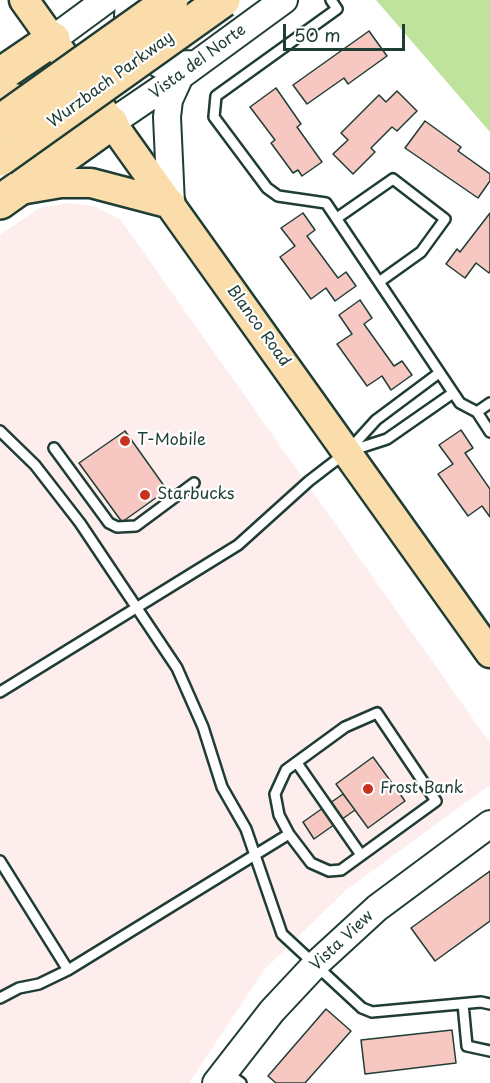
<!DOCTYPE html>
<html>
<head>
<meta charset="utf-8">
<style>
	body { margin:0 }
	#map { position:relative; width:490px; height:1083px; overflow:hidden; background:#fff; font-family:"Playpen Sans",sans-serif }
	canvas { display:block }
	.scale { position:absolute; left:283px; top:24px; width:122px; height:27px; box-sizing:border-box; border:3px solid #1f3d34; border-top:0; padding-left:8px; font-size:18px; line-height:21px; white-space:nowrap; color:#1f3d34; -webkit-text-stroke:4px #fff; paint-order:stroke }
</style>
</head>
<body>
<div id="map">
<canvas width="490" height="1083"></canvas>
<div class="scale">50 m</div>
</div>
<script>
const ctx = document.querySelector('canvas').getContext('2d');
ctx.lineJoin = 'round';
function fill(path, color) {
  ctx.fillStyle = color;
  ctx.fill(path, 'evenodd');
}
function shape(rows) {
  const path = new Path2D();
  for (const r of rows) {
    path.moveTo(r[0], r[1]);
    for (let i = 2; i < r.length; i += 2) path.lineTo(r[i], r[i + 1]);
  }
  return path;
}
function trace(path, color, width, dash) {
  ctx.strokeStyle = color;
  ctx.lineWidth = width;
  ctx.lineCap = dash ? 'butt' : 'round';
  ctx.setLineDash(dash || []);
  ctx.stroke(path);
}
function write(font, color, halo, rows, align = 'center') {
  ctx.font = font + ' "Playpen Sans",sans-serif';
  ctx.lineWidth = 4.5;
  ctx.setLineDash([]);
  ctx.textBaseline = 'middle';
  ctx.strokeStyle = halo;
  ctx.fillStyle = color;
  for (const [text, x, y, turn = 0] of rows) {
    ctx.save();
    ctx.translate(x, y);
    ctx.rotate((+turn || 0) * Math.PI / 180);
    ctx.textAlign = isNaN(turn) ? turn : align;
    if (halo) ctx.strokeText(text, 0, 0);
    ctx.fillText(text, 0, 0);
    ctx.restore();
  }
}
fill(shape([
	[67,203,93,206,120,219,490,743,490,785,346,890,264,970,189,1083,0,1083,0,235,39,208]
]), '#fdeeed');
fill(shape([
	[376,0,490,0,490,132]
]), '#bfe39d');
const building = shape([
	[369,31,387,56,348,84,344,78,307,104,293,85,369,31],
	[276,88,301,124,297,127,322,162,302,176,298,170,293,173,271,143,275,140,250,107,276,88],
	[397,91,417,111,397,131,392,127,371,148,375,152,353,174,333,154,348,140,341,133,379,95,386,102,397,91],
	[425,121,461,147,458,151,490,174,490,181,478,198,405,148,425,121],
	[303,213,315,230,307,236,338,278,346,272,356,286,335,301,326,288,311,299,280,257,295,246,281,228,303,213],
	[490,213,490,271,489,273,476,263,465,278,446,264,457,249,460,252,490,213],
	[360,300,372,318,364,324,394,366,402,361,412,375,391,390,382,376,367,386,337,344,352,334,339,315,360,300],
	[461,430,473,448,465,453,490,489,490,517,482,506,468,516,438,474,453,464,439,445,461,430],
	[125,431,167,490,122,522,79,463,125,431],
	[373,757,405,801,368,828,336,784,373,757],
	[343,794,355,810,314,839,303,822,343,794],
	[490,871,490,921,435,961,411,928,490,871],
	[326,1009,351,1031,305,1083,276,1083,268,1076,326,1009],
	[452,1030,456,1063,365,1074,361,1040,452,1030]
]);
fill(building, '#f7c7c2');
trace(building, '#1f3d34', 1.5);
const lane = shape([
	[331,0,337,9,216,96,214,117,267,188,278,196,326,203,460,403,477,412,490,432],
	[337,218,393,179,445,219,421,252,379,282],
	[477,412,490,403],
	[0,431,35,465,80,523,177,668,203,727,222,787,246,829,282,934,362,1008,372,1012,481,1002,490,1004],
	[54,448,109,523,117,527,136,526,194,483],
	[350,451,387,439,453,393],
	[0,692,238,545,309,481,348,451,376,420,439,373],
	[297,763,361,855],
	[0,861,68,970],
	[0,998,19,988,39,984,68,970,289,834,311,863,329,871,341,870,436,801,377,713,345,727,286,770,275,794,279,815,289,834],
	[463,1004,467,1046,490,1051],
	[226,1072,241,1083]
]);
const secondary = shape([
	[129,0,128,17,133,32,154,61,161,65,196,64],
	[53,39,106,0],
	[111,123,180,76,284,0],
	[171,204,167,117,169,100,180,76],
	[216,1083,272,1011,316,964,377,908,490,824]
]);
const primary = shape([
	[24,0,490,653],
	[20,190,61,183,91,183,171,204]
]);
const highway = shape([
	[0,75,53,39],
	[0,97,20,102,39,124],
	[0,202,111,123]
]);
trace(lane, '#1f3d34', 14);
trace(secondary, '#1f3d34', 30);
trace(primary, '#1f3d34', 33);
trace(highway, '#1f3d34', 38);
trace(lane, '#fff', 9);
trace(secondary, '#fff', 26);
trace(primary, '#faddab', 28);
trace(highway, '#faddab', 33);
const highwayBridge = shape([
	[0,122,171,0],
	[0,159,223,0]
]);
trace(highwayBridge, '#1f3d34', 38, []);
trace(highwayBridge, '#faddab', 33);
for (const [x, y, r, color] of [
	[125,441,6,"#c8321e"],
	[145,495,6,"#c8321e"],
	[368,789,6,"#c8321e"]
]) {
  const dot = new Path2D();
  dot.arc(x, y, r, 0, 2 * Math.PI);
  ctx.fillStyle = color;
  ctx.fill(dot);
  trace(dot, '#fff', 2);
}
write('16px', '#1f3d34', '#fff', [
	["Vista del Norte",198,62,-36],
	["Wurzbach Parkway",111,80,-36],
	["Blanco Road",258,326,54],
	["Vista View",342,941,-43]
]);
write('16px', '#1f3d34', '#fff', [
	["T-Mobile",137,441],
	["Starbucks",157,495],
	["Frost Bank",380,789]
], 'left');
</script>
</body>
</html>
